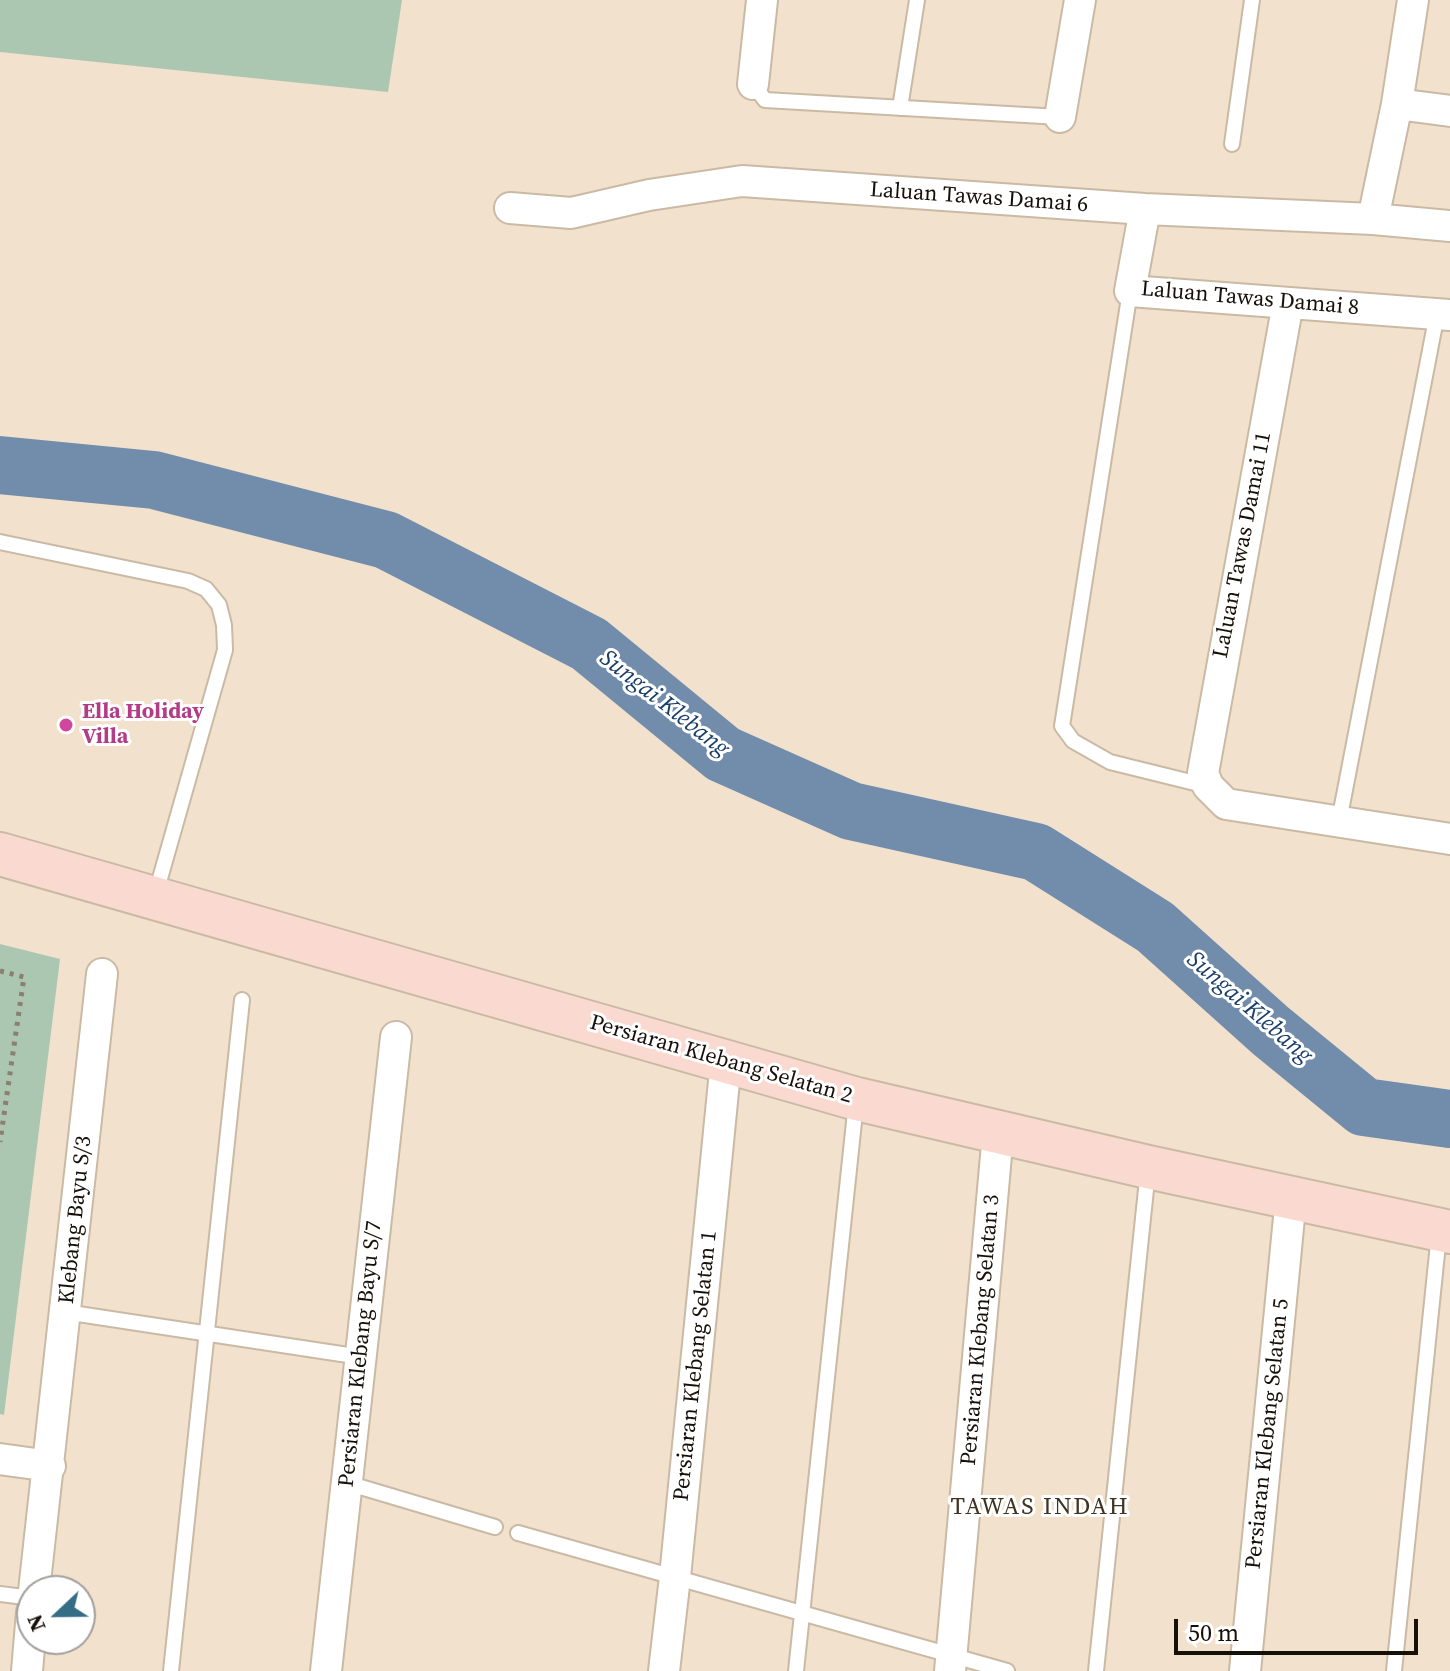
<!DOCTYPE html>
<html>
<head>
<meta charset="utf-8">
<style>
	body { margin:0 }
	#map { position:relative; width:1450px; height:1671px; overflow:hidden; background:#f2e1cc; font-family:"Source Serif 4",serif }
	canvas { display:block }
	.north { position:absolute; left:16px; top:1575px; width:80px; height:80px; box-sizing:border-box; background:#fff; border:2px solid #a29f9d; border-radius:50%; rotate:248deg; font-size:22px; font-weight:700; line-height:32px; text-align:center; color:#161009 }
	.north::after { content:''; display:block; margin:auto; width:28px; height:36px; background:#356d87; clip-path:polygon(50% 0,100% 100%,50% 72%,0 100%) }
	.scale { position:absolute; left:1174px; top:1619px; width:244px; height:36px; box-sizing:border-box; border:4px solid #161009; border-top:0; padding-left:10px; font-size:24px; line-height:28px; white-space:nowrap; color:#161009; -webkit-text-stroke:6px #fff; paint-order:stroke }
</style>
</head>
<body>
<div id="map">
<canvas width="1450" height="1671"></canvas>
<div class="north">N</div>
<div class="scale">50 m</div>
</div>
<script>
const ctx = document.querySelector('canvas').getContext('2d');
ctx.lineJoin = 'round';
function fill(path, color) {
  ctx.fillStyle = color;
  ctx.fill(path, 'evenodd');
}
function shape(rows) {
  const path = new Path2D();
  for (const r of rows) {
    path.moveTo(r[0], r[1]);
    for (let i = 2; i < r.length; i += 2) path.lineTo(r[i], r[i + 1]);
  }
  return path;
}
function trace(path, color, width, dash) {
  ctx.strokeStyle = color;
  ctx.lineWidth = width;
  ctx.lineCap = dash ? 'butt' : 'round';
  ctx.setLineDash(dash || []);
  ctx.stroke(path);
}
function write(font, color, halo, rows, align = 'center') {
  ctx.font = font + ' "Source Serif 4",serif';
  ctx.lineWidth = 6;
  ctx.setLineDash([]);
  ctx.textBaseline = 'middle';
  ctx.strokeStyle = halo;
  ctx.fillStyle = color;
  for (const [text, x, y, turn = 0] of rows) {
    ctx.save();
    ctx.translate(x, y);
    ctx.rotate((+turn || 0) * Math.PI / 180);
    ctx.textAlign = isNaN(turn) ? turn : align;
    if (halo) ctx.strokeText(text, 0, 0);
    ctx.fillText(text, 0, 0);
    ctx.restore();
  }
}
fill(shape([
	[0,0,402,0,388,92,0,52],
	[0,944,60,959,4,1415,0,1414]
]), '#abc7b1');
trace(shape([
	[0,465,154,480,386,540,589,644,723,754,851,811,1036,852,1155,927,1271,1031,1364,1107,1450,1119]
]), '#728cac', 58);
const lane = shape([
	[753,84,765,100,1060,117],
	[900,108,917,0],
	[1232,144,1252,0],
	[1130,291,1062,726,1073,741,1110,762,1207,786],
	[0,542,188,581,206,589,219,605,224,625,225,650,155,896],
	[1339,821,1437,314],
	[65,1312,361,1357],
	[347,1483,495,1527],
	[518,1533,1007,1671],
	[0,1594,32,1598],
	[171,1671,242,1000],
	[796,1671,856,1103],
	[1096,1671,1148,1170],
	[1394,1671,1439,1234]
]);
const street = shape([
	[753,84,762,0],
	[1397,104,1450,111],
	[1060,117,1080,0],
	[510,208,571,213,649,195,742,181,1145,209,1373,219,1450,226],
	[1145,209,1130,291,1450,315],
	[1373,219,1397,104,1413,0],
	[1288,303,1203,773,1208,786,1226,804,1450,839],
	[0,1459,50,1466],
	[34,1591,102,974],
	[27,1671,32,1612],
	[326,1671,396,1037],
	[664,1671,675,1577,726,1061],
	[950,1671,998,1133],
	[1245,1671,1291,1197]
]);
const secondary = shape([
	[0,854,857,1099,1148,1167,1450,1232]
]);
trace(lane, '#cabaa5', 18);
trace(street, '#cabaa5', 34);
trace(secondary, '#cabaa5', 46);
trace(shape([
	[0,971,24,977,0,1142]
]), '#8a7f70', 5, [4, 6]);
trace(lane, '#fff', 14);
trace(street, '#fff', 30);
trace(secondary, '#fadad0', 42);
for (const [x, y, r, color] of [
	[66,725,8,"#d1479c"]
]) {
  const dot = new Path2D();
  dot.arc(x, y, r, 0, 2 * Math.PI);
  ctx.fillStyle = color;
  ctx.fill(dot);
  trace(dot, '#fff', 3);
}
write('22px', '#161009', '#fff', [
	["Laluan Tawas Damai 6",979,198,4],
	["Laluan Tawas Damai 8",1250,299,5],
	["Laluan Tawas Damai 11",1243,545,-79],
	["Persiaran Klebang Selatan 2",721,1060,16],
	["Klebang Bayu S/3",76,1220,-84],
	["Persiaran Klebang Selatan 3",981,1330,-85],
	["Persiaran Klebang Bayu S/7",361,1354,-84],
	["Persiaran Klebang Selatan 1",696,1366,-84],
	["Persiaran Klebang Selatan 5",1268,1434,-84]
]);
write('bold 22px', '#b23c85', '#fff', [
	["Ella Holiday",82,712],
	["Villa",82,737]
], 'left');
write('italic 24px', '#1a3e6a', '#fff', [
	["Sungai Klebang",664,704,38],
	["Sungai Klebang",1249,1008,41]
]);
ctx.letterSpacing = '2px';
write('24px', '#3f3321', '#fff', [
	["TAWAS INDAH",1040,1508]
]);
ctx.letterSpacing = '0px';
</script>
</body>
</html>
